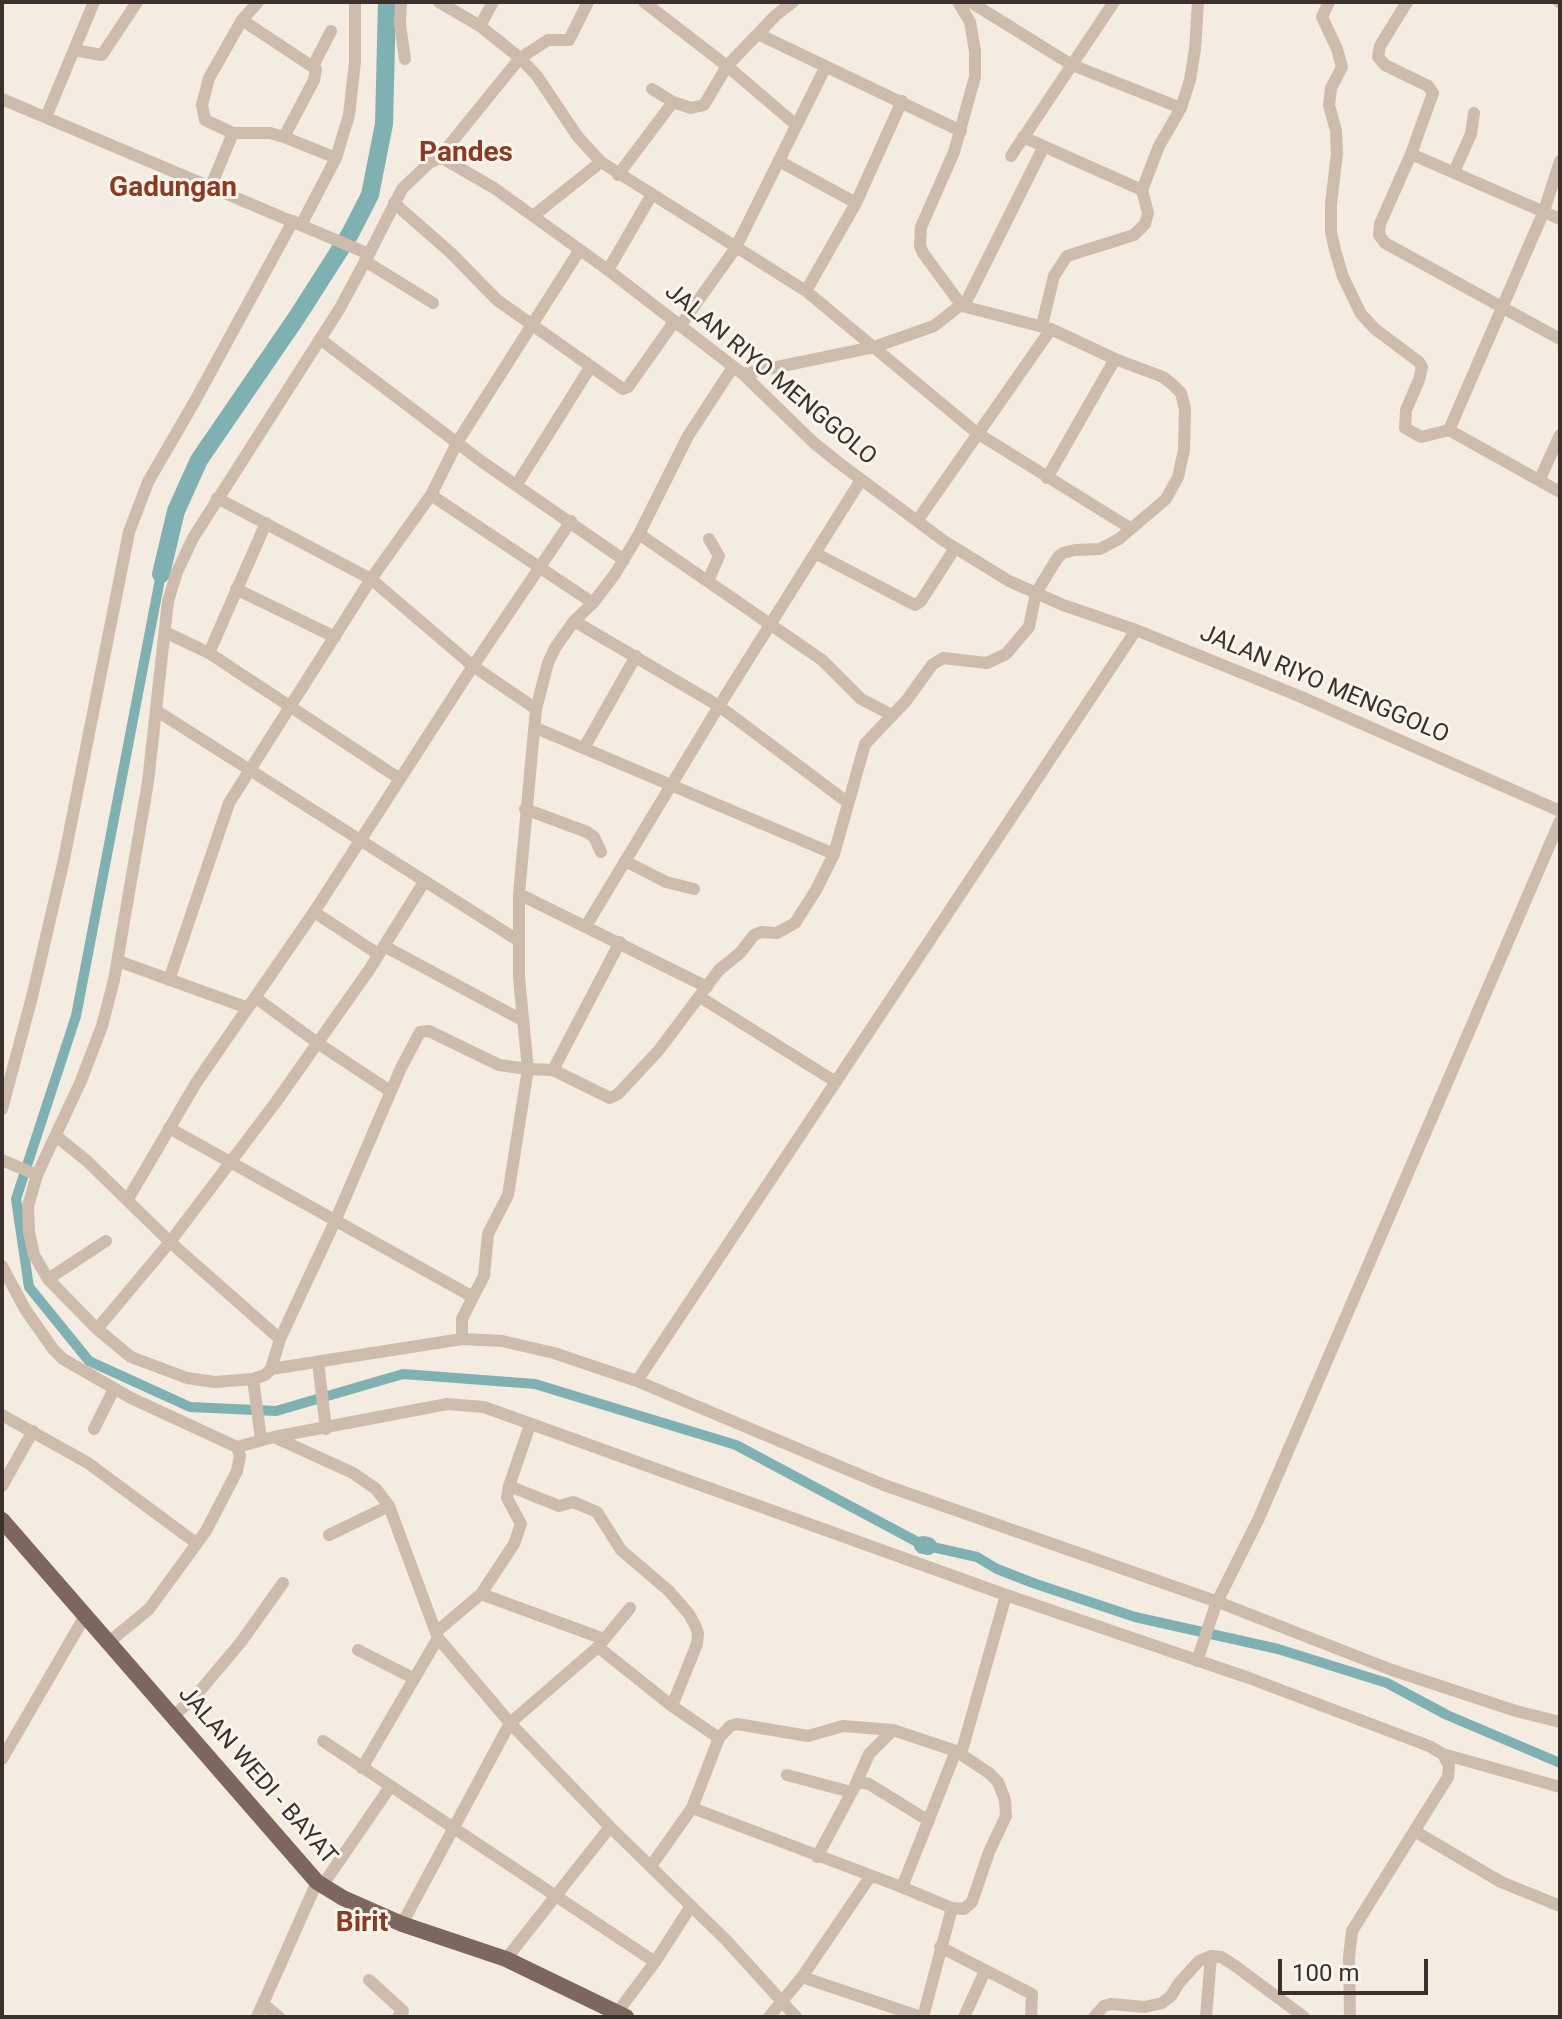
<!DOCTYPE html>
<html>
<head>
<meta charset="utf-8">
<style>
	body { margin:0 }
	#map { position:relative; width:1562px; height:2019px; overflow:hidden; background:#f4ebe1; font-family:Roboto,sans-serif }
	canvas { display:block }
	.frame { position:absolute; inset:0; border:4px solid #3b302b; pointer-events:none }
	.scale { position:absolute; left:1278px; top:1959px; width:150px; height:36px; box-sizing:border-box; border:4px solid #3b302b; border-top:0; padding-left:10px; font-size:24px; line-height:28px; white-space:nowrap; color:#3b302b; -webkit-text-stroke:6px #fbf5ee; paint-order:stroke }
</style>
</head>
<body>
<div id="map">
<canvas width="1562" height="2019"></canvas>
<div class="frame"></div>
<div class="scale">100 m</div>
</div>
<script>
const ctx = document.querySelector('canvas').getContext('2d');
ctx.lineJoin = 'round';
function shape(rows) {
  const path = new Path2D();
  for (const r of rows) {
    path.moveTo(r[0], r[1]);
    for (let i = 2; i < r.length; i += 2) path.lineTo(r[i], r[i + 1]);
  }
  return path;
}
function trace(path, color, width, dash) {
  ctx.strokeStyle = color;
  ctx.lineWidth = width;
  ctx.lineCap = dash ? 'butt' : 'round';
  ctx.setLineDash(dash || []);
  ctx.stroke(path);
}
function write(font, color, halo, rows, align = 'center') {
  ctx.font = font + ' Roboto,sans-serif';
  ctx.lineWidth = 6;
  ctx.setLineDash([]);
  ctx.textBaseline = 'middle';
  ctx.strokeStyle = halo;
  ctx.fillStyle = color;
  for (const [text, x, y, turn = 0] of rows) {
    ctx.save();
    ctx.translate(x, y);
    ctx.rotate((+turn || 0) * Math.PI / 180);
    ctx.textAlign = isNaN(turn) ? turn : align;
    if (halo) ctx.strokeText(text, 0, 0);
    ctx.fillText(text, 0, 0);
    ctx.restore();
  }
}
trace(shape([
	[161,574,76,1016,16,1199,29,1287,89,1361,190,1407,276,1411,403,1374,535,1384,736,1445,923,1545],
	[928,1546,977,1557,997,1569,1033,1583,1135,1617,1278,1649,1387,1683,1447,1715,1560,1763]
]), '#7fb0b2', 10);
trace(shape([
	[161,574,176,511,199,460,297,317,350,234,370,195,384,124,387,2],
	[923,1545,928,1546]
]), '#7fb0b2', 18);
trace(shape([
	[258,2,242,20,209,78,202,105,205,120,233,133,270,133,284,137,336,158],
	[401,2,400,24,405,59],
	[439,2,480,26,520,58,537,76,578,137,601,162,806,291,977,433,1130,528],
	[644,2,727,66,795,124],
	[1329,2,1322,17,1337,49,1342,67,1331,88,1329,105,1336,131,1337,153,1331,204,1331,232,1335,250,1343,277,1361,314,1375,329,1419,362,1422,367,1419,380,1406,410,1405,428,1421,437,1449,430],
	[1407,2,1380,46,1378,57,1385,65,1428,86,1433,93,1411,154,1380,224,1379,235,1385,243,1560,339],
	[1559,2,1560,2],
	[972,3,1072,65,1181,108],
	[242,20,316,69,314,80,284,137],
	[480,26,493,2],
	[758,34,961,131],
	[74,50,102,55,137,2],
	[313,66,331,31],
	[652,89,673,102],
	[2,99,369,254,402,189,429,163,438,159,444,159,494,188,608,270,743,374,814,443,839,463,944,541,1009,581,1063,605,1136,630,1299,696,1560,811],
	[46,117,94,2],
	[1023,137,1142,190],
	[1411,154,1560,219],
	[1011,156,1114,2],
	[438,159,520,58,548,40,569,40,588,2],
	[779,161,856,203],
	[1560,161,1544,211,1449,430,1560,492],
	[1454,172,1471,134,1474,113],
	[618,175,673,102,691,108,704,105,727,66,776,15,793,2],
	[211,186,233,133],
	[394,203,451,253,497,300,623,389,628,387,674,322],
	[533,216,601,162],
	[301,225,336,158,349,115,355,62,355,2],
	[369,254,340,308,193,538,177,572,168,601,148,782,114,980,102,1026,81,1081,37,1175,28,1206,29,1232,34,1255,48,1279,97,1329,131,1357,187,1378,215,1382,253,1379,265,1375,271,1369,280,1339,336,1219,401,1068,420,1032,429,1031,499,1065,528,1069,508,1195,488,1234,484,1276,473,1297],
	[365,261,433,303],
	[608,270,651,196],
	[806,291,856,203,902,101],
	[1042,325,1054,276,1067,256,1134,235,1145,224,1148,213,1142,190,1159,146,1181,108,1190,80,1195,49,1198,2],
	[680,326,735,249,826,66],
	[320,339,481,461,624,560],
	[733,367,688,436,639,534,615,574,593,603,574,621,555,648,548,663,536,709,519,894,519,978,528,1069,553,1070,610,1098,618,1094,659,1050,719,970,740,953,754,935,761,932,777,933,795,923,816,890,834,854,865,744,906,701,932,665,943,658,987,663,1006,654,1029,627,1036,593,1058,557,1063,553,1075,550,1100,549,1119,539,1166,499,1178,477,1184,450,1185,409,1181,393,1172,384,1163,377,1115,359,1051,329,962,306,923,253,920,246,921,227,954,152,975,77,975,51,970,22,958,2],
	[743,374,874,347,934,326,967,300,1044,146],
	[1047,478,1115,359],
	[1540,479,1560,435],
	[517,484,591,366],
	[431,495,593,603],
	[217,498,371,579,473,666,536,709],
	[917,521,1051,329],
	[639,534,822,660,861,699,892,715],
	[815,553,915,605,921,601,955,548],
	[708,581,719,556,709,539],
	[236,589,335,637],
	[574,621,719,706,847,802],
	[165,632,209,653,400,779],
	[209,653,266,523],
	[157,711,519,941],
	[536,728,834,854],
	[584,748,636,656],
	[525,809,587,832,594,837,601,852],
	[625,861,666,882,694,889],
	[519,894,707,987],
	[314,912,378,954],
	[586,926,719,706,861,480],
	[384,946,522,1020],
	[118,961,248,1008],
	[169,980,229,803,371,579,431,495,458,441,579,251],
	[700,997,836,1082],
	[256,998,319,1044,390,1091],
	[553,1070,620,942],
	[2,1109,32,997,63,864,129,532,148,482,196,399,293,221],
	[169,1128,473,1297,462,1319,462,1339],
	[56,1136,87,1161,170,1242,280,1339],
	[2,1160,37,1175],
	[128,1199,196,1083,314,912,473,666,571,521],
	[2,1266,25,1309,53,1349,63,1359,131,1398,237,1447],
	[48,1279,106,1241],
	[97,1329,170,1242,276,1102,369,970,424,882],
	[318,1362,326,1429],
	[271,1369,462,1339,502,1341,554,1353,637,1381,884,1485,1218,1602,1392,1670,1516,1711,1560,1722],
	[253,1379,261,1439],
	[637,1381,1136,630],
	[2,1415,88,1463,196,1543],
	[530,1425,509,1486,559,1506,573,1502,597,1512,621,1550,669,1591,689,1614,695,1625,698,1633,697,1644,672,1706],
	[94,1429,114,1389],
	[274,1437,447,1404,484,1407,1006,1595,1249,1678,1429,1746,1443,1754,1449,1766,1448,1777,1352,1931,1349,1957,1350,2017],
	[2,1486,33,1431],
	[329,1535,389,1506],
	[481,1594,604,1639],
	[436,1632,481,1594,514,1544,521,1524,507,1498,509,1486],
	[109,1642,149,1609,206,1531,237,1471,240,1456,237,1447,274,1437,353,1473,376,1489,389,1506,438,1638,510,1723,610,1827,726,1940,796,2017],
	[598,1647,672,1706,719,1738,730,1726,737,1724,808,1736,843,1726,893,1730,956,1751,989,1773,998,1782,1005,1800,1006,1816,989,1852,972,1902,964,1909,952,1908,923,2017],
	[358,1650,413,1678],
	[1197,1661,1216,1604,1259,1518,1560,821],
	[173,1717,199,1692,241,1642,283,1583],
	[323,1741,655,1962],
	[961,1754,1006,1595],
	[1443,1754,1560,1787],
	[2,1759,85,1616],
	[362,1768,438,1638],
	[787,1775,851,1792],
	[855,1786,869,1754,893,1730],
	[692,1808,899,1886,904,1882,956,1751],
	[1416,1832,1501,1882,1560,1906],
	[817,1857,855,1786,859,1782,869,1784,929,1821],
	[651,1866,692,1808,719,1738],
	[322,1886,390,1787],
	[899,1886,952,1908],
	[402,1924,510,1723,598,1647,630,1608],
	[940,1947,1032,1994,1031,2017],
	[506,1959,610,1827],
	[802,1977,921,2017],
	[369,1980,403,2011,398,2017],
	[263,2004,279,2017],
	[616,2014,655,1962,691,1906],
	[257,2017,317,1882],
	[769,2017,802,1977,870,1877],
	[964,2017,985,1971],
	[1094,2017,1104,2006,1111,2004,1145,2007,1162,2003,1171,1996,1179,1983,1199,1961,1211,1956,1221,1957,1234,1965,1304,2017],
	[1206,2017,1211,1956]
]), '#cdbbac', 12);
trace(shape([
	[2,1520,317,1882,343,1898,402,1924,506,1959,626,2017]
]), '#7d675c', 16);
write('24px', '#3b302b', '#fbf5ee', [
	["JALAN RIYO MENGGOLO",770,375,40],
	["JALAN RIYO MENGGOLO",1324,685,23],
	["JALAN WEDI - BAYAT",257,1776,49]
]);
write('bold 28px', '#8c3b22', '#fbf5ee', [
	["Pandes",466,154],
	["Gadungan",173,189],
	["Birit",362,1924]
]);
</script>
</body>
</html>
